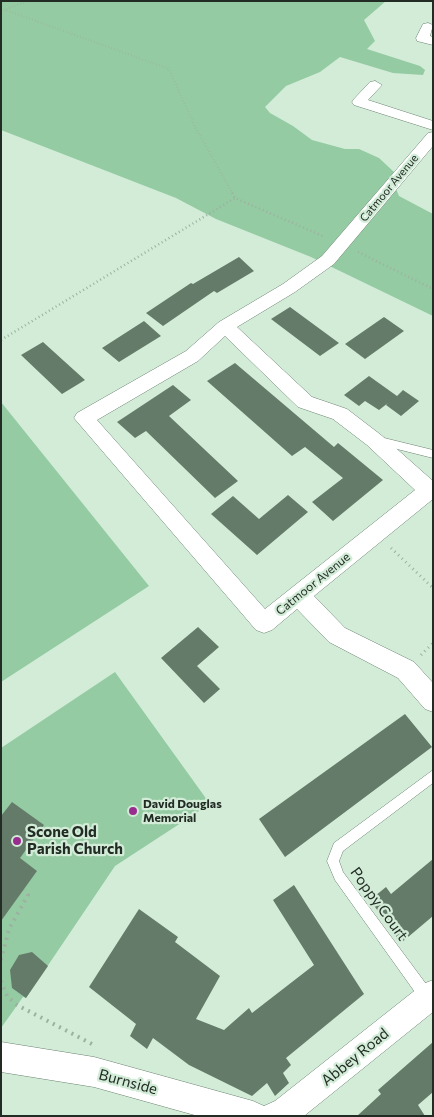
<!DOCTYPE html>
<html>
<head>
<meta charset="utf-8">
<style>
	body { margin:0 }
	#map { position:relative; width:434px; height:1117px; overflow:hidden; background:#d2ecd8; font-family:Commissioner,sans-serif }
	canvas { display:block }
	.frame { position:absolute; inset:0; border:2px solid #222c24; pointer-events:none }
</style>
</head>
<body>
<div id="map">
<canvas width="434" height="1117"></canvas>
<div class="frame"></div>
</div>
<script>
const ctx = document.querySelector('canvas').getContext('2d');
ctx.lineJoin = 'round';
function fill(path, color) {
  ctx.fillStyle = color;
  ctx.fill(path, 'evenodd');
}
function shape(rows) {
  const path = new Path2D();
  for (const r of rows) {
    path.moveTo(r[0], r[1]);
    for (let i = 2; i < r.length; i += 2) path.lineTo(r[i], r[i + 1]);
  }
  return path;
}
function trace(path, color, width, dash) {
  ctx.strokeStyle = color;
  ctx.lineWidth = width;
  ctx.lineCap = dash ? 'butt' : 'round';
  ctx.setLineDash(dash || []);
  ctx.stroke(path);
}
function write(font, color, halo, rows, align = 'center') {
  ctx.font = font + ' Commissioner,sans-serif';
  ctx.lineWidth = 4.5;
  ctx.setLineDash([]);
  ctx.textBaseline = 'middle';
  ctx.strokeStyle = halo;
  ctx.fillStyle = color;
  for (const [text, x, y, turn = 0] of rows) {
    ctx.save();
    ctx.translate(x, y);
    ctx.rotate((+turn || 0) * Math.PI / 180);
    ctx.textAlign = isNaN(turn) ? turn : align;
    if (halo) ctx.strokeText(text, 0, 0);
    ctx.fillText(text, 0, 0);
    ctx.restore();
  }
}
fill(shape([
	[23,1,386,1,364,20,375,41,367,49,420,66,425,70,423,75,393,73,340,57,320,72,286,86,265,107,270,113,293,126,312,140,345,149,359,149,379,158,394,172,396,189,399,196,433,214,433,316,311,257,216,219,176,198,1,130,1,2],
	[1,402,149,586,1,682],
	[115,672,210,804,115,866,26,998,23,997,1,1028,1,748]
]), '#94cba2');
fill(shape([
	[239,257,254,271,217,293,214,291,163,326,146,313,191,283,193,284],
	[290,307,339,343,320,356,271,319],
	[384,317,404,331,365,359,345,344],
	[144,321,161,336,119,362,102,348],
	[43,342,85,380,62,394,21,355],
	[235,363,334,447,338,443,383,480,333,521,312,502,343,478,305,447,292,456,207,381],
	[369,376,397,396,403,390,419,401,401,416,386,405,388,403,379,410,365,401,359,406,344,395],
	[173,385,191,400,169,416,238,481,215,498,146,431,135,438,117,422],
	[288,495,308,512,257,555,211,514,233,496,259,519],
	[198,627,219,647,197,666,220,689,204,703,161,658],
	[405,714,432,747,285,857,259,819],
	[12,802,44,825,20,858,37,871,1,921,1,816],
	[433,859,433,916,401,943,370,900,386,887,391,894],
	[294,885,364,994,286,1058,291,1065,283,1073,289,1083,275,1096,267,1083,252,1096,189,1065,153,1038,147,1049,130,1036,136,1024,89,987,139,909,178,937,175,942,220,976,196,1019,224,1030,249,1008,252,1013,314,965,273,900],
	[32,952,48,966,26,998,12,988,10,970,19,955],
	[433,1042,433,1092,418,1105,425,1116,357,1116,381,1094,378,1090]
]), '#647b69');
const lane = shape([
	[380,437,433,450,433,458,377,444,375,441,380,437],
	[433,770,433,783,343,851,339,861,343,872,432,992,433,999,432,1002,427,1004,422,1002,335,880,327,861,334,843,433,770]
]);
const street = shape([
	[428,23,433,25,430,36,433,37,433,45,417,41,416,38,423,24,428,23],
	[375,81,382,85,368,100,433,121,433,130,354,105,352,102,354,99,370,82,375,81],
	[433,132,433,146,334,264,295,292,237,327,312,397,347,409,381,435,433,481,433,499,314,596,345,628,414,662,433,683,433,712,425,709,398,678,329,642,297,609,272,630,264,633,256,630,74,418,77,413,186,351,219,322,283,284,322,256,428,133,433,132],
	[225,336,298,407,333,419,367,445,415,490,265,609,97,420,198,361,225,336],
	[433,980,433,1012,304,1116,198,1116,94,1087,1,1072,1,1042,94,1057,253,1101,264,1106,275,1101,423,984,433,980]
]);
trace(lane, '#6b8270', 1);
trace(street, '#6b8270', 1);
trace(shape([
	[6,9,29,1],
	[1,11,6,10,169,69,195,127,233,194]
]), '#9cb1a1', 2, [0.5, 2.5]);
trace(shape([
	[232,193,235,198,325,237],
	[358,252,433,289],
	[1,340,235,198]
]), '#9cb1a1', 2.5, [1, 3]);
trace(shape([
	[391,548,433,588],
	[421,655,433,643]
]), '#9cb1a1', 3, [1, 4]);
trace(shape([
	[1,960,9,929,28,895,24,890],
	[1,981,7,996,17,1005,92,1044]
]), '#9cb1a1', 4, [2, 5]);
fill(lane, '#fff');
fill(street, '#fff');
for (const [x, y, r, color] of [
	[133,811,5,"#982d8f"],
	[17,841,5,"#982d8f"]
]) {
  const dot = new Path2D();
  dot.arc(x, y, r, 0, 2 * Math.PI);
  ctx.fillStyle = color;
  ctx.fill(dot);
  trace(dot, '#d2ecd8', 2);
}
write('11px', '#222c24', '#d2ecd8', [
	["Catmoor Avenue",389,188,-50]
]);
write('12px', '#222c24', '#d2ecd8', [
	["Catmoor Avenue",313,584,-39]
]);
write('bold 12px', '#222c24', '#d2ecd8', [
	["David Douglas",143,804],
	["Memorial",143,818]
], 'left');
write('bold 15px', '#222c24', '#d2ecd8', [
	["Scone Old",27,832],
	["Parish Church",27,849]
], 'left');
write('15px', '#222c24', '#d2ecd8', [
	["Poppy Court",379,904,54],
	["Abbey Road",355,1057,-39],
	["Burnside",128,1082,15]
]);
</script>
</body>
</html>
